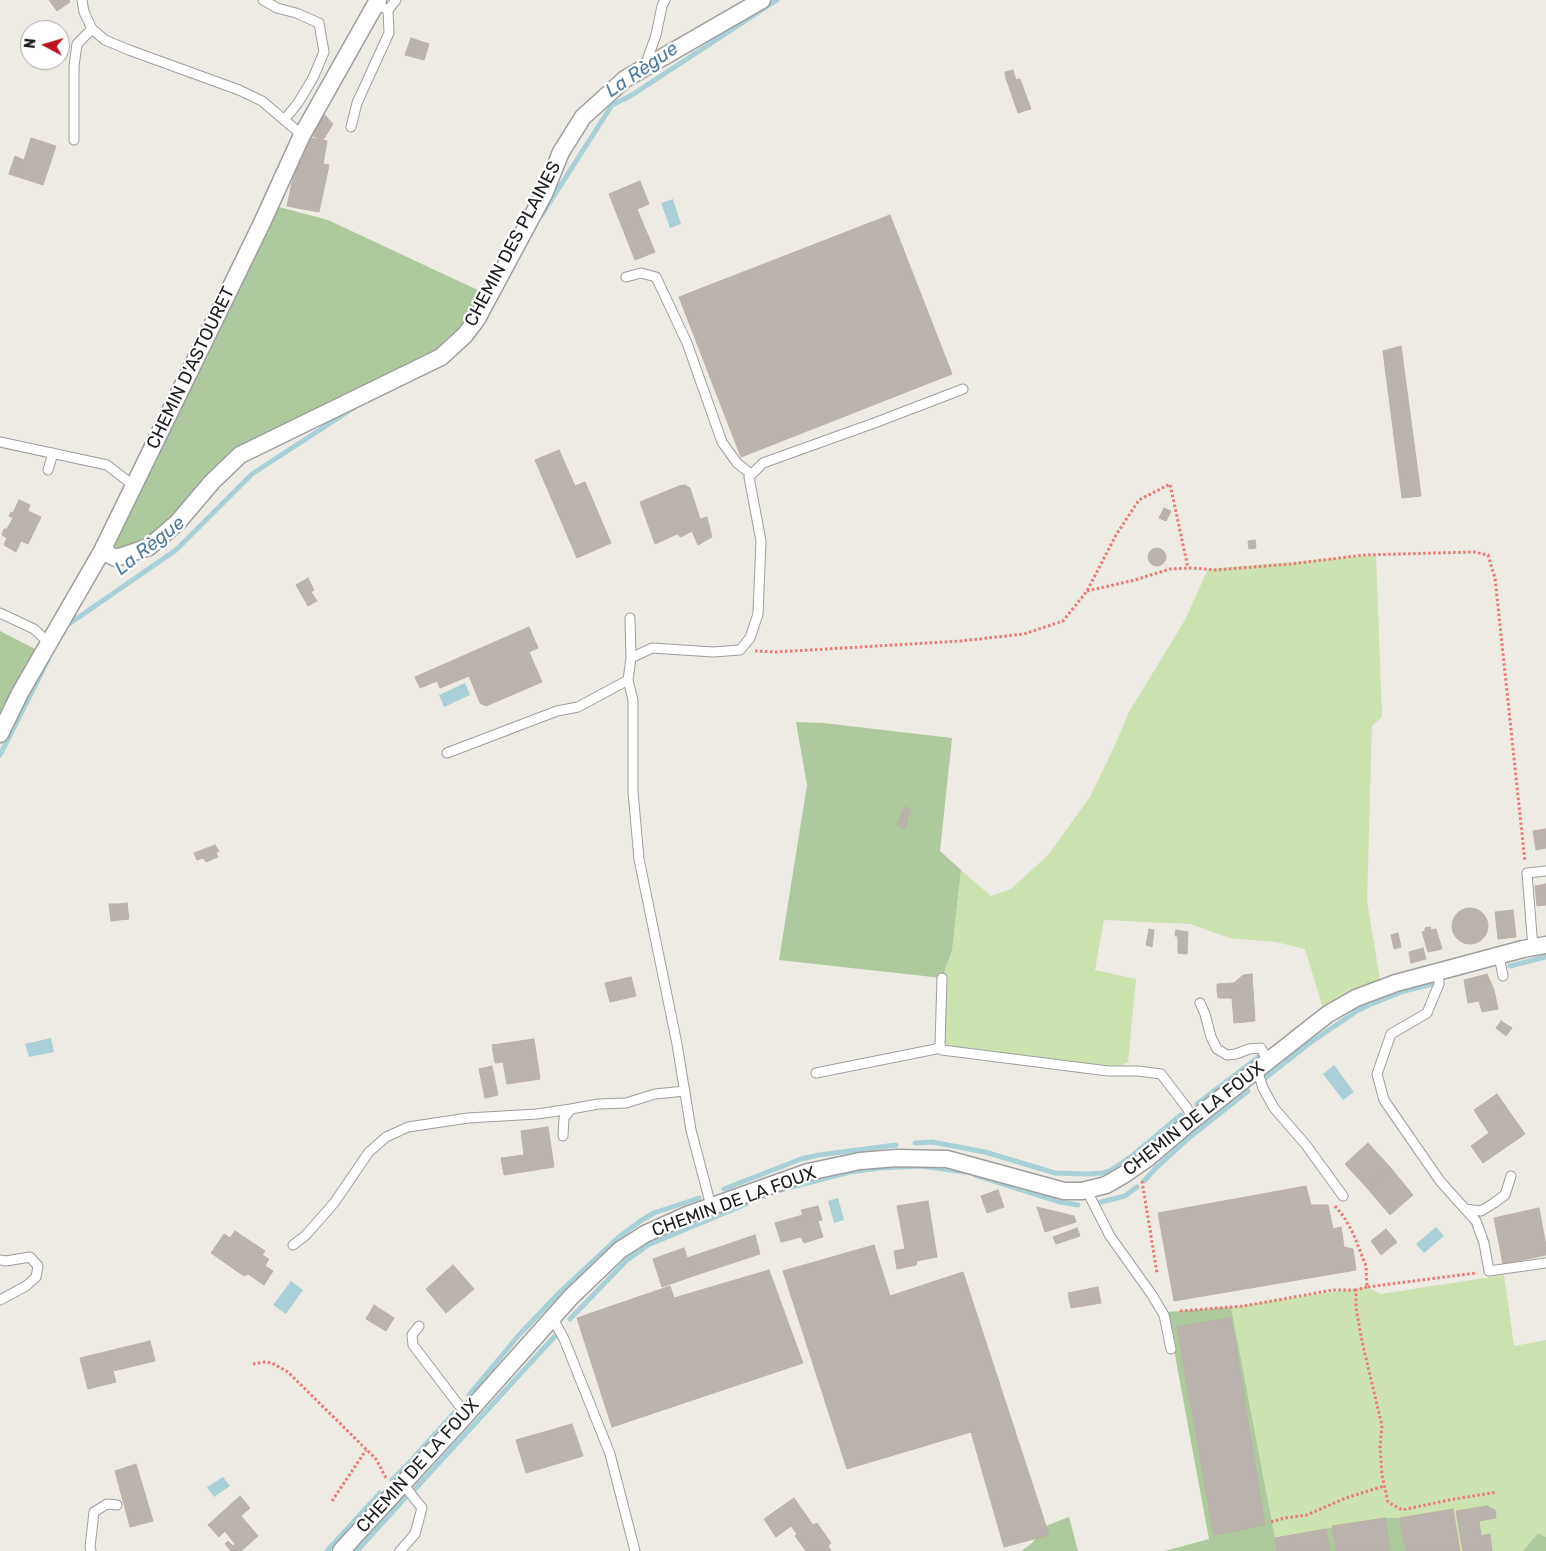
<!DOCTYPE html>
<html>
<head>
<meta charset="utf-8">
<style>
	body { margin:0 }
	#map { position:relative; width:1546px; height:1551px; overflow:hidden; background:#eeeae4; font-family:Rubik,sans-serif }
	canvas { display:block }
	.north { position:absolute; left:20px; top:20px; width:50px; height:50px; box-sizing:border-box; background:#fff; border:1px solid #a5a5a5; border-radius:50%; rotate:276deg; font-size:14px; font-weight:700; line-height:20px; text-align:center; color:#1e1e1e }
	.north::after { content:''; display:block; margin:auto; width:18px; height:22px; background:#b7141f; clip-path:polygon(50% 0,100% 100%,50% 72%,0 100%) }
</style>
</head>
<body>
<div id="map">
<canvas width="1546" height="1551"></canvas>
<div class="north">N</div>
</div>
<script>
const ctx = document.querySelector('canvas').getContext('2d');
ctx.lineJoin = 'round';
function fill(path, color) {
  ctx.fillStyle = color;
  ctx.fill(path, 'evenodd');
}
function shape(rows) {
  const path = new Path2D();
  for (const r of rows) {
    if (r.length === 3) {
      path.moveTo(r[0] + r[2], r[1]);
      path.arc(r[0], r[1], r[2], 0, 2 * Math.PI);
      continue;
    }
    path.moveTo(r[0], r[1]);
    for (let i = 2; i < r.length; i += 2) path.lineTo(r[i], r[i + 1]);
  }
  return path;
}
function trace(path, color, width, dash) {
  ctx.strokeStyle = color;
  ctx.lineWidth = width;
  ctx.lineCap = dash ? 'butt' : 'round';
  ctx.setLineDash(dash || []);
  ctx.stroke(path);
}
function write(font, color, halo, rows, align = 'center') {
  ctx.font = font + ' Rubik,sans-serif';
  ctx.lineWidth = 4.5;
  ctx.setLineDash([]);
  ctx.textBaseline = 'middle';
  ctx.strokeStyle = halo;
  ctx.fillStyle = color;
  for (const [text, x, y, turn = 0] of rows) {
    ctx.save();
    ctx.translate(x, y);
    ctx.rotate((+turn || 0) * Math.PI / 180);
    ctx.textAlign = isNaN(turn) ? turn : align;
    if (halo) ctx.strokeText(text, 0, 0);
    ctx.fillText(text, 0, 0);
    ctx.restore();
  }
}
fill(shape([
	[1376,555,1382,717,1372,726,1367,901,1380,980,1361,987,1323,1008,1305,949,1276,942,1230,938,1190,924,1104,920,1095,970,1136,979,1128,1062,1108,1071,942,1050,942,978,952,951,961,870,991,896,1011,889,1048,855,1090,797,1115,745,1129,712,1185,620,1208,569],
	[1504,1275,1514,1346,1546,1340,1546,1537,1538,1533,1523,1551,1460,1551,1438,1522,1400,1518,1385,1518,1275,1538,1231,1307,1367,1287,1381,1294]
]), '#cce3af');
fill(shape([
	[279,207,328,220,484,293,455,335,442,346,233,453,176,516,146,541,127,550,111,550,267,233],
	[0,631,35,649,0,719],
	[796,722,823,723,952,738,940,851,961,870,952,951,942,978,779,960,807,785],
	[1231,1307,1275,1538,1385,1518,1400,1518,1438,1522,1460,1551,1165,1551,1209,1539,1167,1312],
	[1069,1517,1078,1551,1021,1551,1031,1544,1048,1525],
	[1538,1533,1546,1537,1546,1551,1523,1551]
]), '#adc99d');
fill(shape([
	[673,199,681,224,670,228,661,203],
	[465,683,470,695,444,707,439,695],
	[51,1038,54,1052,29,1057,25,1044],
	[1334,1065,1354,1092,1343,1100,1323,1074],
	[838,1198,844,1220,834,1223,828,1201],
	[1436,1227,1444,1236,1424,1253,1416,1244],
	[291,1281,303,1290,286,1314,273,1305],
	[223,1477,230,1486,214,1497,207,1487]
]), '#a9d0d7');
trace(shape([
	[541,216,612,105,632,95,777,0],
	[66,626,176,550,252,474,355,407],
	[0,755,48,660],
	[1510,966,1546,957],
	[1264,1079,1311,1042,1357,1011,1369,1005,1404,991,1433,984],
	[1197,1104,1260,1056],
	[915,1143,932,1142,985,1152,1055,1173,1087,1174,1103,1173,1110,1171,1132,1156,1181,1115],
	[975,1175,1060,1202,1078,1205],
	[1144,1181,1156,1168,1190,1137,1248,1091],
	[724,1189,801,1159,819,1155,896,1145],
	[780,1190,850,1172,879,1168,921,1166,965,1172],
	[1101,1202,1125,1196,1137,1187],
	[570,1319,626,1261,648,1245,746,1204],
	[469,1395,519,1335,559,1293,620,1236,642,1220,654,1213,699,1198],
	[392,1480,411,1461,454,1413],
	[416,1488,555,1336],
	[327,1551,380,1493],
	[357,1551,405,1498]
]), '#a9d0d7', 5);
const building = shape([
	[49,0,69,0,70,2,57,11,49,0],
	[411,38,429,44,424,60,405,55,411,38],
	[1013,70,1016,80,1020,79,1031,109,1018,113,1006,78,1005,72,1013,70],
	[323,113,333,124,323,140,310,135,323,113],
	[302,136,327,141,323,164,329,165,319,212,287,206,302,136],
	[31,138,56,146,43,185,9,174,15,156,24,160,31,138],
	[640,181,649,204,637,209,655,252,635,260,609,194,640,181],
	[890,215,952,374,741,457,679,297,890,215],
	[1401,346,1421,496,1402,498,1383,351,1401,346],
	[559,450,575,486,585,482,611,543,577,558,535,460,559,450],
	[685,485,690,488,700,519,707,517,712,537,698,545,692,531,681,537,677,534,655,544,640,502,679,486,685,485],
	[19,500,30,505,28,511,41,517,28,544,21,541,16,552,4,545,7,538,2,535,4,529,7,529,13,518,9,516,11,512,13,513,19,500],
	[1164,508,1171,511,1166,521,1159,518,1164,508],
	[1255,540,1256,548,1249,549,1248,541,1255,540],
	[1157,557,9],
	[308,578,314,590,311,592,317,601,308,606,296,585,308,578],
	[529,627,538,648,529,652,542,682,486,706,480,703,469,676,440,688,437,681,420,688,415,677,529,627],
	[905,807,912,810,906,821,908,822,905,829,897,825,905,807],
	[1546,829,1546,848,1536,850,1533,831,1546,829],
	[215,845,219,851,216,853,218,857,206,862,203,858,197,860,194,853,215,845],
	[1546,884,1546,905,1537,906,1535,886,1546,884],
	[127,903,129,919,119,920,118,904,127,903],
	[109,904,118,904,119,920,111,921,109,904],
	[1470,926,18],
	[1513,910,1516,937,1498,939,1495,912,1513,910],
	[1430,927,1431,930,1436,929,1442,949,1428,952,1422,932,1425,931,1425,928,1430,927],
	[1149,929,1154,930,1152,947,1146,945,1149,929],
	[1176,930,1188,932,1187,954,1178,953,1178,936,1175,936,1176,930],
	[1398,933,1401,947,1394,949,1391,935,1398,933],
	[1423,948,1426,959,1411,963,1409,952,1423,948],
	[1252,974,1255,1021,1234,1023,1232,998,1218,998,1217,991,1234,989,1234,983,1243,975,1252,974],
	[1487,974,1494,990,1498,1009,1482,1012,1479,1001,1468,1003,1464,980,1487,974],
	[631,977,636,996,610,1002,605,983,631,977],
	[1234,983,1234,989,1217,991,1217,984,1234,983],
	[1501,1021,1512,1028,1506,1036,1496,1028,1501,1021],
	[534,1039,540,1079,507,1084,503,1062,495,1063,492,1045,534,1039],
	[492,1066,498,1095,485,1098,479,1069,492,1066],
	[1497,1094,1525,1134,1483,1163,1471,1146,1489,1133,1474,1110,1497,1094],
	[548,1127,554,1167,504,1175,501,1158,524,1155,521,1131,548,1127],
	[1368,1143,1390,1167,1367,1188,1345,1164,1368,1143],
	[1390,1167,1413,1195,1390,1215,1367,1188,1390,1167],
	[1306,1186,1311,1205,1328,1205,1333,1229,1341,1227,1344,1247,1353,1249,1356,1270,1174,1301,1158,1213,1306,1186],
	[998,1190,1004,1207,987,1213,981,1196,998,1190],
	[928,1201,937,1257,917,1261,916,1265,897,1269,894,1251,905,1249,897,1206,928,1201],
	[818,1206,822,1220,818,1221,823,1237,804,1243,801,1237,781,1242,775,1223,803,1215,801,1210,818,1206],
	[1037,1207,1074,1216,1076,1222,1045,1232,1037,1207],
	[1539,1208,1546,1246,1546,1255,1503,1264,1494,1218,1539,1208],
	[1077,1228,1080,1236,1056,1244,1053,1237,1077,1228],
	[1386,1229,1397,1242,1381,1255,1371,1241,1386,1229],
	[235,1231,265,1251,262,1255,269,1259,265,1266,273,1271,264,1285,248,1274,244,1276,211,1253,224,1234,230,1238,235,1231],
	[755,1235,760,1254,693,1276,687,1258,755,1235],
	[874,1245,890,1296,963,1272,1049,1535,1004,1547,971,1432,847,1469,783,1271,874,1245],
	[684,1248,693,1276,662,1287,653,1259,684,1248],
	[453,1265,474,1289,446,1313,426,1289,453,1265],
	[769,1270,803,1363,612,1427,577,1318,670,1286,674,1298,769,1270],
	[1098,1287,1101,1303,1071,1308,1068,1293,1098,1287],
	[374,1305,394,1318,386,1331,366,1319,374,1305],
	[1231,1318,1265,1525,1214,1535,1177,1327,1231,1318],
	[150,1341,155,1361,113,1371,116,1382,88,1389,80,1358,150,1341],
	[572,1424,583,1456,526,1473,516,1440,572,1424],
	[136,1464,153,1521,130,1527,115,1471,136,1464],
	[240,1496,250,1508,241,1516,258,1536,241,1551,231,1551,225,1544,228,1541,233,1546,235,1544,225,1531,219,1537,208,1525,240,1496],
	[794,1498,813,1525,817,1523,831,1543,828,1546,831,1551,806,1551,795,1536,797,1534,791,1526,776,1537,764,1519,794,1498],
	[1487,1506,1495,1510,1496,1518,1479,1521,1481,1536,1490,1534,1492,1551,1463,1551,1456,1511,1487,1506],
	[1453,1509,1460,1551,1406,1551,1400,1518,1453,1509],
	[1385,1518,1390,1551,1336,1551,1332,1526,1385,1518],
	[1326,1529,1330,1551,1277,1551,1275,1538,1326,1529]
]);
fill(building, '#bbb3ae');
trace(building, '#beb0a8', 1);
const lane = shape([
	[82,0,84,12,92,29],
	[263,0,277,8,296,13,319,23,324,52,313,78,298,103,284,120],
	[388,10,396,0],
	[645,66,656,35,662,6,665,0],
	[351,127,357,103,389,33,388,10,376,4],
	[74,140,74,66,77,44,92,29,105,40,129,50,239,90,262,101,302,135],
	[626,277,641,273,656,277,687,343,722,442,737,463,751,474],
	[0,442,107,465,134,486],
	[48,470,53,453],
	[0,613,34,629,49,643],
	[630,618,631,658,628,680,633,700,633,792,639,859,677,1044,691,1130,711,1206],
	[631,658,652,648,713,652,740,650,750,638,758,614,761,541,749,477,763,463,877,422,963,389],
	[447,753,557,711,578,707,628,680],
	[1533,948,1527,873,1546,871],
	[1499,956,1503,976],
	[1438,972,1439,984,1427,1013,1391,1034,1377,1074,1384,1100,1440,1181,1465,1209,1481,1211,1494,1203,1505,1195,1511,1176],
	[942,978,940,1045,942,1050,1108,1071,1138,1071,1161,1074,1187,1108,1193,1120],
	[1200,1003,1205,1014,1211,1037,1217,1049,1227,1055,1236,1054,1249,1049,1261,1048,1268,1061],
	[1257,1070,1263,1088,1274,1108,1306,1145,1343,1196],
	[816,1073,941,1048],
	[563,1136,564,1118,571,1109,598,1104,626,1103,655,1094,685,1091],
	[1086,1189,1110,1236,1152,1295,1164,1315,1171,1349],
	[1465,1209,1476,1221,1484,1243,1489,1271,1546,1263],
	[293,1245,306,1235,334,1203,369,1152,386,1137,408,1127,468,1118,537,1114,571,1109],
	[0,1260,6,1261,30,1257,38,1266,36,1277,26,1286,0,1300],
	[552,1317,564,1339,610,1454,635,1551],
	[419,1326,412,1335,413,1345,458,1404,467,1413],
	[91,1551,90,1547,94,1512,107,1504,117,1505],
	[400,1551,415,1534,422,1508,403,1484]
]);
const street = shape([
	[102,551,116,558,149,547,178,522,212,482,240,455,441,357,465,335,477,319,544,194,561,152,583,117,625,79,762,0],
	[0,734,20,693,102,551,261,225,302,135,378,0],
	[341,1551,456,1426,571,1297,620,1250,645,1234,687,1215,808,1172,860,1161,897,1158,947,1159,1064,1191,1082,1191,1106,1185,1125,1174,1148,1158,1189,1123,1328,1014,1356,998,1396,983,1523,949,1546,945]
]);
trace(lane, '#9f9f9f', 11);
trace(street, '#9f9f9f', 19);
trace(shape([
	[1087,591,1135,580,1170,569,1192,568,1216,570,1291,564,1363,555,1474,552,1488,555,1495,578,1525,862],
	[755,651,776,652,961,641,1024,634,1063,621,1087,591,1116,535,1139,500,1170,484,1188,568],
	[1142,1181,1157,1273],
	[1335,1206,1344,1217,1353,1233,1366,1266,1367,1287,1476,1273],
	[1367,1287,1356,1290,1356,1308,1362,1341,1382,1426,1380,1447,1382,1475,1388,1502,1402,1510,1449,1500,1497,1492],
	[1180,1311,1244,1306,1333,1290,1356,1290],
	[253,1364,265,1362,272,1363,288,1372,376,1459,386,1478],
	[332,1501,366,1450],
	[1271,1522,1285,1518,1307,1515,1346,1498,1384,1486]
]), '#ec7b77', 3, [2.5, 2.5]);
trace(lane, '#fff', 9);
trace(street, '#fff', 16);
write('18px', '#1e1e1e', '#fff', [
	["CHEMIN DES PLAINES",513,244,-62],
	["CHEMIN D'ASTOURET",191,368,-64],
	["CHEMIN DE LA FOUX",1194,1119,-38],
	["CHEMIN DE LA FOUX",734,1202,-20],
	["CHEMIN DE LA FOUX",418,1466,-48]
]);
write('italic 19px', '#507b9d', '#fff', [
	["La Règue",642,70,-34],
	["La Règue",150,546,-38]
]);
</script>
</body>
</html>
